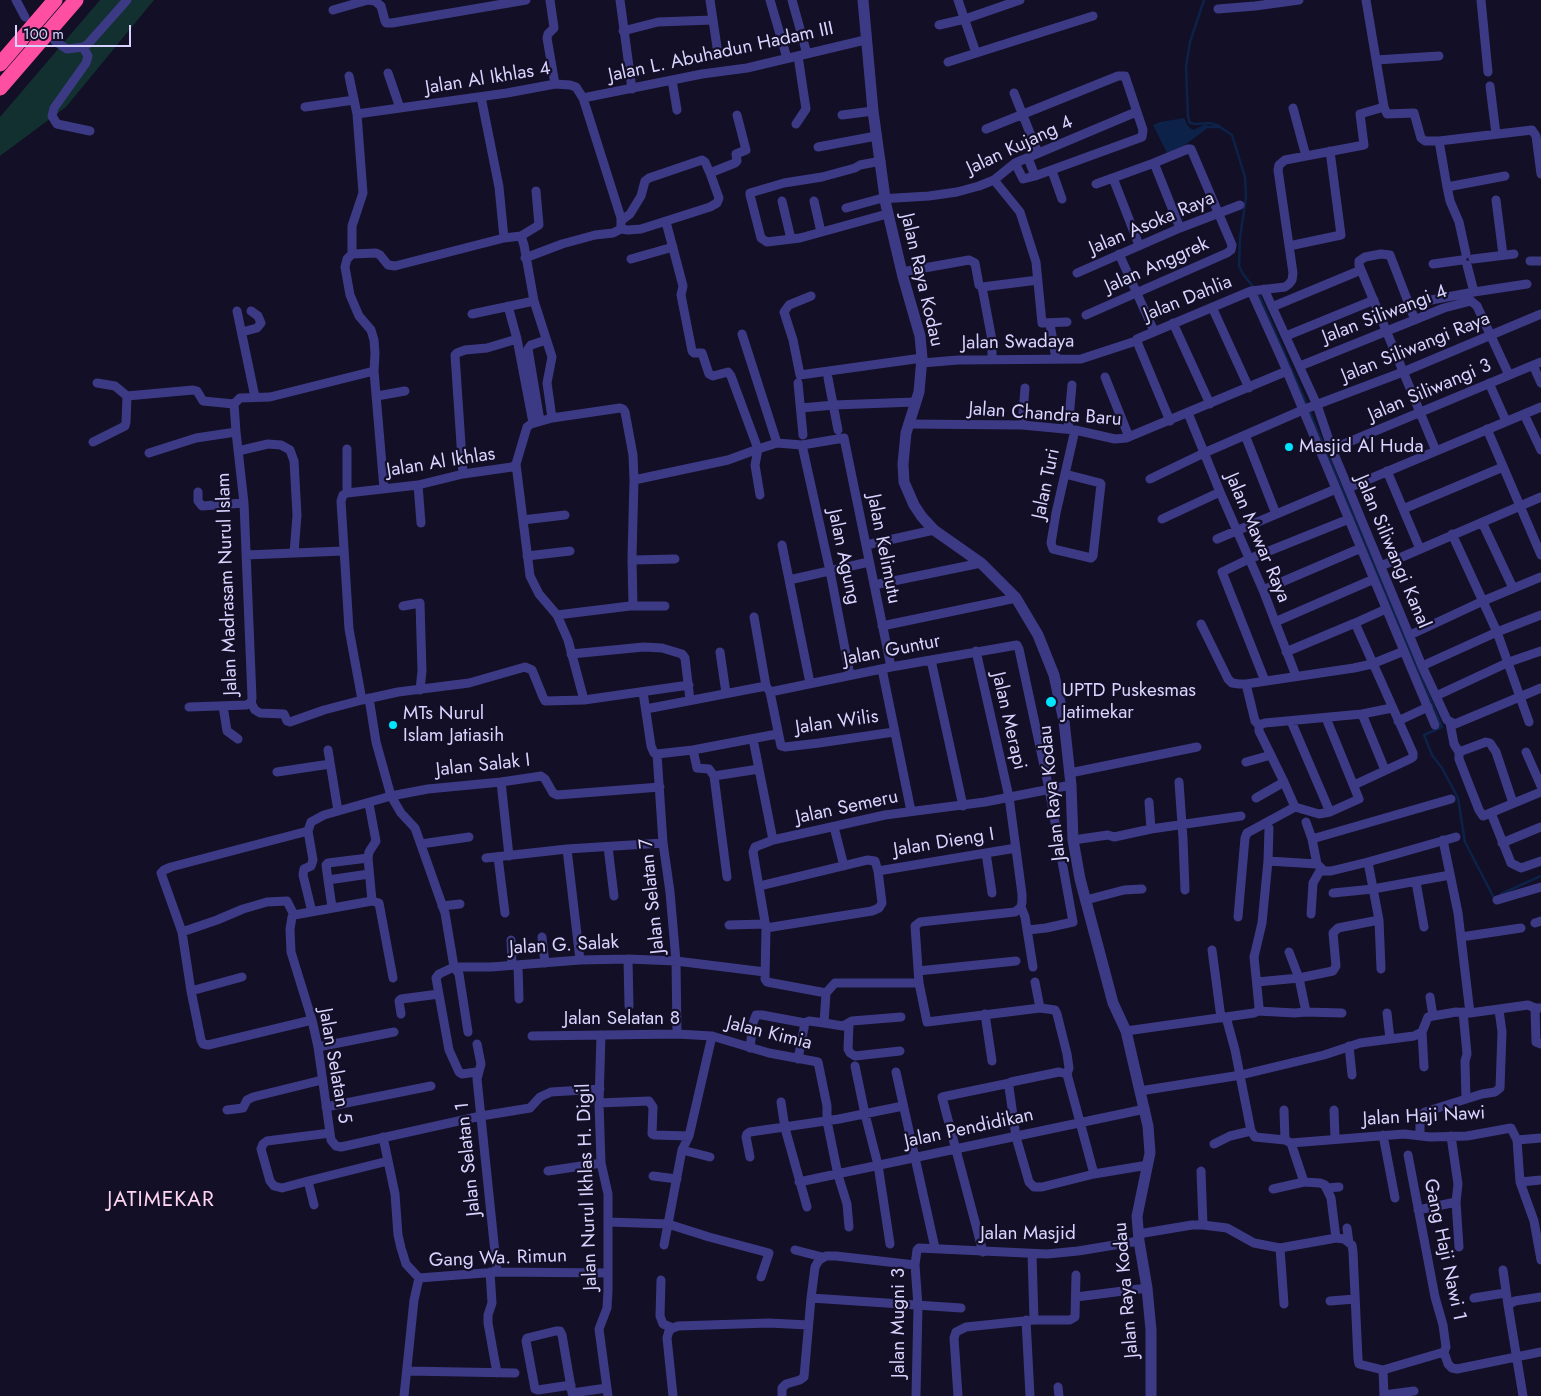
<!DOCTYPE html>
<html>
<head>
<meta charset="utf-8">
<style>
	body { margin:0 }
	#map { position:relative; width:1541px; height:1396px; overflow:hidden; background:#130f26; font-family:Jost,sans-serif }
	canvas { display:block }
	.scale { position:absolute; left:15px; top:25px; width:116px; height:22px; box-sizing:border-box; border:2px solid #d9d4ff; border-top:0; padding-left:6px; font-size:15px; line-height:18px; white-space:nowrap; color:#d9d4ff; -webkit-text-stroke:4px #130f26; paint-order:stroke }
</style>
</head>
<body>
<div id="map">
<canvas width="1541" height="1396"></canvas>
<div class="scale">100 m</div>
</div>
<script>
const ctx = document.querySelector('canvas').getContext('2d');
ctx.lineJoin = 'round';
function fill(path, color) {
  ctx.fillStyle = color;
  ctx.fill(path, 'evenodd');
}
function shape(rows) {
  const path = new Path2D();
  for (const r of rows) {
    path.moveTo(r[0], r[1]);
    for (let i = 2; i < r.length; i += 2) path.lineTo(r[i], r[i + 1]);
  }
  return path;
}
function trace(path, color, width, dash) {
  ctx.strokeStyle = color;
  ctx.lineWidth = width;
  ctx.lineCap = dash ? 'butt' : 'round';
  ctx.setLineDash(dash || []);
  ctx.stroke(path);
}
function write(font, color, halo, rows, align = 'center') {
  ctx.font = font + ' Jost,sans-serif';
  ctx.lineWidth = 4.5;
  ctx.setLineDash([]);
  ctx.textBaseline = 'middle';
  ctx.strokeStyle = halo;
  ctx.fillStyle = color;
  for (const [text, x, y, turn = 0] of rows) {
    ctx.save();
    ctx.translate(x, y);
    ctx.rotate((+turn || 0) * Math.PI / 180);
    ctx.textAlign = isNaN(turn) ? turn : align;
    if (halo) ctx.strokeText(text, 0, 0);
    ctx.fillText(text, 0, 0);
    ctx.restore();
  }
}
fill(shape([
	[100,0,154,0,66,107,0,156,0,117]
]), '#12302f');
fill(shape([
	[1184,118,1188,126,1193,130,1206,124,1209,127,1181,148,1167,153,1153,125,1160,122]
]), '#0c2248');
trace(shape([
	[1204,0,1190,42,1186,67,1188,117,1190,123,1195,124,1210,123,1219,126],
	[1209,127,1220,127,1232,135,1245,177,1246,197,1240,238,1239,266,1243,274,1255,289],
	[1258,293,1307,405],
	[1309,410,1442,727,1424,735,1432,755,1442,768,1458,798,1465,842,1494,898,1496,897],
	[1501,894,1541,876]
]), '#0c2248', 2.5);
trace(shape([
	[16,0,25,17],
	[550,0,554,28,548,34,547,38,555,84],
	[620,0,632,89],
	[710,0,717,47],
	[770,0,787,58],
	[792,0,807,54],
	[958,0,976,53],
	[1366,0,1384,107,1387,114,1414,113,1421,138,1425,141,1439,141,1532,130,1536,136,1541,174],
	[1481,0,1488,72],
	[1218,9,1255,6,1299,0],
	[333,10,368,0,375,1,381,6,385,21,386,23,392,23,526,0],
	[939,25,965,19,1020,0],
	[623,31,658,22,713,20],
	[55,41,67,49,83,47,88,44,127,0],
	[83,47,88,56,86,63,54,108,52,116,57,124,90,131],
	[1376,60,1439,56],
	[948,62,1093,16],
	[388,73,400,108],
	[349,76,357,114],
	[672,80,677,110],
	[1490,86,1496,134],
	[1014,93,1038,153],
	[481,97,499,187,504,238],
	[583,98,702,74,747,68,865,40],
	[305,107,354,100],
	[1293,108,1306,156],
	[842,115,873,111],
	[796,124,806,109,798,56],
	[986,129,1118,76,1125,76,1143,130,1142,137,1035,176,1028,158],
	[1439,141,1447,187,1450,201,1459,222,1466,254],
	[818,147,876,136],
	[881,161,860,165,855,168,822,177,784,183,750,193,750,195,761,238,767,242,800,238,887,214],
	[1015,163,1023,179,1035,176],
	[1154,163,1180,228],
	[1052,171,1062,199],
	[1113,178,1139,245],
	[994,180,1020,212,1036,262,1042,323,1067,322],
	[1447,187,1505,176],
	[1496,200,1503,255],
	[782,201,791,239],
	[814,201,821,232],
	[846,208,879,199,929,196,957,192,979,186,994,180,1015,163,1136,112],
	[622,220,630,214,641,196,645,181,649,178,702,160,705,162,710,173],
	[621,229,628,230,641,229,710,207,717,203,719,198,710,173,735,163,737,161,736,154,746,150,737,115],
	[521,236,539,225,536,191],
	[1289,246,1341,235,1330,151],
	[352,254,352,226,363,193,357,114,507,93,555,84,570,85,576,87,583,98,621,218,621,229,613,233,595,235,562,244,525,258],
	[1119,254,1154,331],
	[631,259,673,247],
	[1473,259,1514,254],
	[1530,261,1541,261],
	[1433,264,1462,260],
	[902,272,969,260,975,263,979,285,982,287,1038,280],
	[1077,273,1180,228,1240,205],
	[982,287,992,340,992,359],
	[1264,289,1317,405,1332,449,1422,666,1447,720,1455,724,1541,688],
	[1251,291,1283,362,1435,725],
	[1474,292,1527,284],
	[811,296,789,305,784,312,793,340,800,375,922,358],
	[1431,300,1474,292,1467,265],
	[1212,307,1249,388],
	[1272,307,1361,270],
	[237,311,255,397],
	[472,314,534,301],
	[1086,315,1227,253,1231,250,1232,245,1191,149,1188,149,1154,163,1096,184],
	[1415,320,1390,255,1381,254,1365,257,1359,261,1359,265,1436,451],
	[1173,323,1210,404],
	[1050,324,1056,359],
	[242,332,257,328,261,323,258,316,251,311],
	[742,334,777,443],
	[1286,336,1374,300],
	[517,339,533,423],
	[922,363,958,360,1081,359,1136,341],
	[1533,365,1541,383],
	[1300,366,1444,308,1471,301,1477,306,1509,375],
	[1105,377,1129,437],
	[828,378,838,430],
	[97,383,115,386,127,396,193,390,197,391,203,401,234,404],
	[798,383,803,435],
	[1489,383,1506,421],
	[377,396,405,391],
	[234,404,240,398,270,397,374,371],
	[801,408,834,405,915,402],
	[1188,413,1220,492,1263,590,1296,676],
	[1524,414,1541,450],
	[540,421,528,349,531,345,546,340],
	[1170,421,1138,344,1137,339,1251,291,1285,287,1289,284,1292,280,1293,273,1278,170,1279,165,1285,160,1364,145,1360,114,1384,107],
	[908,424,1022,425,1075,430,1115,439,1126,438,1287,371],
	[1022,425,1025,388],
	[1068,429,1072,385],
	[1487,429,1541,555],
	[1245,435,1276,514],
	[93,442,125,426,126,422,127,396],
	[802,445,830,571,850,675],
	[347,449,347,493],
	[1332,449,1541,362],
	[238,451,268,444,281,445,290,450,294,461,297,515,294,553],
	[149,453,196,438,236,432],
	[516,464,530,576,539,594,557,615,568,640,584,700],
	[1387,471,1420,549],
	[463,474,455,355,457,353,465,350,487,348,517,339,508,306],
	[1065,474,1100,483,1101,484,1093,556,1091,558,1053,549,1051,543,1056,513,1075,430],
	[1150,479,1204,453,1305,409,1403,372,1541,314],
	[634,480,728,460,758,449,731,376,728,372,713,376,709,374,702,353,694,353,692,351,681,295,683,286,666,222],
	[418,485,421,523],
	[1348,488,1541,407],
	[384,489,374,371,375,353,374,340,371,330,359,316,350,295,345,267,347,259,352,254,376,253,380,255,388,265,395,266,504,238,521,236,524,245,534,301,552,357,547,383,552,418],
	[198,492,198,501,202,506,244,503],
	[760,495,755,465,758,449,777,443,802,445,844,438,891,667],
	[1403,509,1503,467],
	[1162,519,1220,492],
	[523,520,565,515],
	[1482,522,1513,588],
	[1452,534,1497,632,1529,722],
	[1217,539,1336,489],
	[782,545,810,683],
	[866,545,934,530],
	[246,555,343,551],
	[527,556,570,551],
	[632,559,633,606],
	[675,559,634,560,632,557,634,480,633,455,625,412,623,409,620,408,552,418,531,424,527,427,516,464,512,467,463,474,418,485,347,493,343,495,341,501,349,629,362,700,398,692,469,683,525,667,532,670,543,697,545,701,584,700,689,685],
	[1381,566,1541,497],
	[789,580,869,562],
	[874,585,981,563],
	[1263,590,1361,548],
	[403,606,420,603,422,671,420,690],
	[557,615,630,606,665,606],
	[754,617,766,686,770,692,781,746,785,747,819,743,894,732],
	[1275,622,1374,579],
	[1201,624,1228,679,1232,683,1239,684,1246,684,1354,668,1372,664,1404,651],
	[882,626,1016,598],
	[1410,635,1483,601,1541,577],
	[976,651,1009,797,1022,894,1022,902,1021,907,1015,912,920,922,915,926,919,983,927,1022,1040,1008,1055,1010,1057,1014,1067,1054,1069,1068,1067,1074],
	[720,652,726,693],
	[1286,652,1355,623,1386,609],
	[571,654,644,647,662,648,682,654,685,658,690,700],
	[931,660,963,806],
	[1422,666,1497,632,1541,615],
	[882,669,911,811],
	[1265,681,1222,572,1249,559,1349,519],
	[1246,684,1255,721,1259,725],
	[643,692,651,746,654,753,657,754],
	[770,692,891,667,1017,645,1019,649,1049,789,1073,922,1046,928,1028,930],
	[1436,696,1509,662,1541,651],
	[369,698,376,742,391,796,401,813,415,828,445,913,454,967],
	[251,703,255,710,260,713,284,714,287,721,290,722,324,710,362,700],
	[223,706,227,731,238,739],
	[189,707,246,705,251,703,252,698,244,503,236,432,234,404],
	[646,709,766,686],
	[1362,714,1385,770],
	[1291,721,1330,812],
	[1398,721,1428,707],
	[1450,723,1454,744,1459,752],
	[1259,725,1265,723,1362,714,1392,708],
	[1259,725,1259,731,1284,782,1295,807],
	[753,739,773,840],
	[328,750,338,811],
	[693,750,697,768,709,769,714,776,727,877],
	[1526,752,1541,786],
	[657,754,663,843,670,892,676,961,677,1034],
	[657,754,693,750,777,734],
	[1246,762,1271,755],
	[277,772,330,764],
	[1070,773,1197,747],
	[714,776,759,769],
	[501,782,509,856],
	[1179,782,1183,839,1185,890],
	[1354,785,1410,759,1413,757,1413,753,1355,623],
	[1256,798,1284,782],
	[1149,802,1151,829],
	[1513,803,1496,752,1490,743,1486,742,1459,752,1459,759,1479,810,1483,816,1541,792],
	[369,804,376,841,369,852,368,858,372,901],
	[1295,807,1319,814,1330,812,1359,799,1326,718],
	[1491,813,1511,863,1521,868,1541,861],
	[1306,822,1312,839,1317,864,1324,871,1331,871,1368,862,1456,837],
	[834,827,844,866],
	[308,831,171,867,164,870,161,873,182,932,191,991,201,1040,203,1044,208,1045,312,1020],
	[1312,839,1451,799],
	[1073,840,1108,835,1114,837,1151,829,1241,816],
	[1443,840,1458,913,1470,1013],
	[1502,843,1541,827],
	[421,844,469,837],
	[608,847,614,896],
	[567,849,580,960],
	[986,853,992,893],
	[498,857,505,913],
	[368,858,328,863,326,865,328,880,369,874],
	[486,858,567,849,663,843],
	[1268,861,1317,864],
	[878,871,1016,848],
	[328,880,332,907],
	[1416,882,1424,927],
	[759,886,867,860,875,861,878,871,882,903,879,908,872,911,766,928],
	[1333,893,1373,889,1450,875],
	[1086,900,1124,890,1142,889],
	[1497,900,1541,887],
	[442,906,460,904],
	[1021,907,1025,917,1033,967],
	[312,912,303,875,304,869,311,866,313,860,308,831,311,822,324,815,391,796,428,789,501,782,535,777,541,776,545,779,553,793,557,795,660,787],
	[1311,914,1313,883,1321,869],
	[294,915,292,917,290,929,291,952,312,1020,318,1047,331,1140,336,1146,341,1147,481,1116,530,1108,540,1097,551,1092,600,1089],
	[294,915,372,901,379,903,393,978],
	[1238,917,1245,838,1247,833,1295,807],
	[1379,920,1381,969],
	[1535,923,1541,921],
	[729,925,765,924],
	[182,932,217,920,243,909,267,902,287,901,294,915],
	[542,937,545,963],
	[1461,937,1521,928],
	[511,940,512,965],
	[1212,950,1221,1018],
	[628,959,629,1006],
	[518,965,519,999],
	[454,967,459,974,468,1032],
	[918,971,1016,961],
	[1035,982,1040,1008],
	[1257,982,1299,978,1333,971,1336,966,1333,933,1338,928,1379,920,1368,862],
	[191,991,242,977],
	[826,993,767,982,765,979,766,928,753,852,755,847,773,840,885,815,985,802,1071,785],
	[826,993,835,983,919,983],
	[1430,997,1433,1016],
	[1535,1008,1536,1042,1541,1044],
	[1258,1011,1295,1013,1306,1012,1299,978,1289,952],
	[1306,1012,1342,1013],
	[1463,1012,1467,1054,1465,1061,1466,1099],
	[1387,1013,1390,1039],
	[401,1014,399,1001,401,999,439,994],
	[985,1014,992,1061],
	[1226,1017,1235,1050,1251,1131,1255,1137,1285,1140,1291,1143,1304,1182,1320,1183,1325,1185,1331,1198,1336,1238],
	[824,1023,843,1026,852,1021,901,1017],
	[849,1024,848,1049,850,1053,855,1056,900,1051],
	[1126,1031,1254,1013,1258,1011,1259,1007,1254,957,1262,923,1268,861,1269,828],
	[1422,1032,1424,1067],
	[601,1035,599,1103,601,1163,608,1194,608,1291,607,1308,599,1329,608,1396],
	[532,1036,677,1034,712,1036,769,1053,818,1062,827,1106,827,1121,838,1175,847,1204,849,1227],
	[477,1044,481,1064,477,1079,497,1272],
	[1349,1046,1352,1075],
	[318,1047,394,1032],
	[750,1048,753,1023,756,1015,762,1015,805,1023],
	[798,1059,805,1023,809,1021,824,1023,826,993],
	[855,1066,865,1114,878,1165,890,1244],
	[477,1072,462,1074,459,1072,449,1050,436,978,439,974,454,967,491,967,580,960,628,959,676,961,765,972],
	[896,1072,935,1248],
	[1140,1091,1241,1075,1324,1055,1360,1043,1414,1036,1422,1032,1428,1017,1433,1016,1456,1012,1470,1013,1528,1005,1535,1008,1541,1008],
	[781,1102,785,1128,807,1207],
	[599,1103,649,1101,653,1107,652,1134,654,1135,689,1136],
	[326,1107,431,1086],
	[227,1110,243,1108,247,1100,253,1097,322,1080],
	[1284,1110,1285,1140],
	[1334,1110,1335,1138],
	[1383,1135,1395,1198],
	[1420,1136,1420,1116,1425,1112,1482,1094,1495,1092,1500,1088,1502,1032,1499,1010],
	[383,1137,395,1194,398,1235,401,1248,406,1264,419,1278,414,1300,404,1396],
	[1517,1140,1541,1138],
	[1291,1143,1404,1134,1430,1137,1467,1136,1511,1128,1517,1140,1520,1182,1534,1221,1541,1260],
	[1214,1144,1230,1136,1251,1131],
	[682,1150,710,1157],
	[1408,1155,1435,1297,1443,1325,1446,1347,1444,1352],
	[750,1157,746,1137,747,1134,750,1132,839,1119,903,1106],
	[548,1171,601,1163],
	[1201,1171,1203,1225],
	[1094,1174,1067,1074,1059,1072,1011,1082,1009,1087,1016,1137,1029,1182,1034,1187,1042,1187,1094,1174,1148,1165],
	[653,1176,677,1179],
	[308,1181,388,1161],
	[799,1182,1145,1109],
	[1520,1182,1541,1180],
	[1326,1188,1339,1187],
	[1273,1189,1304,1182],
	[1456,1202,1459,1247],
	[314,1205,308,1181,282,1188,274,1186,270,1181,261,1149,263,1144,267,1141,330,1133],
	[1418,1210,1456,1202,1458,1184,1451,1136],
	[608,1222,668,1224,709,1237,769,1253,761,1277],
	[1347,1228,1349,1243],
	[1138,1234,1192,1225,1203,1225,1227,1228,1254,1243,1280,1248,1336,1238,1344,1239,1352,1245,1353,1252,1358,1359,1359,1364,1383,1370,1384,1396],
	[664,1245,682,1150,689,1136,712,1036],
	[1280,1248,1284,1304],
	[795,1250,822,1257],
	[983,1252,942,1097,1010,1083],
	[1503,1270,1508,1305],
	[490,1272,492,1303,488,1315,488,1323,497,1373],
	[419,1278,497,1272,608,1273],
	[661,1280,660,1316,663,1324,673,1328],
	[1076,1297,1147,1288],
	[811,1298,961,1308],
	[1474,1298,1505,1293],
	[1330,1301,1355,1299],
	[1026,1320,1030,1396],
	[1034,1320,1070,1320,1075,1317,1076,1275],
	[1383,1370,1444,1352,1448,1364,1452,1368,1457,1369,1541,1352],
	[407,1371,515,1373],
	[571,1385,538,1390,535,1389,526,1341,527,1338,556,1331,560,1331,562,1335,572,1393,607,1388],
	[1058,1387,1059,1396],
	[1384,1395,1414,1391],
	[673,1396,667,1338,669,1331,673,1328,678,1326,769,1323,808,1325],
	[782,1396,782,1388,786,1384,800,1380,804,1377,811,1298,815,1267,819,1260,826,1256,836,1256,915,1265],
	[916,1396,918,1306,915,1265,917,1250,919,1248,1047,1254,1078,1251,1139,1241],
	[958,1396,954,1338,956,1332,966,1327,1034,1320,1032,1254],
	[1523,1396,1508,1305,1515,1301,1541,1297]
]), '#3d3a85', 9);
trace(shape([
	[863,0,873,111,886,205,903,277,920,336,922,358,919,392,906,433,903,464,904,482,914,505,922,517,934,530,981,563,1016,598,1038,635,1054,675,1064,721,1071,785,1073,840,1080,879,1113,1003,1126,1031,1148,1126,1150,1153,1137,1216,1139,1241,1147,1288,1151,1330,1151,1396]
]), '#3d3a85', 11);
trace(shape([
	[0,64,55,0],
	[0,88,76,0]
]), '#ff4fa3', 15);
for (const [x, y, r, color] of [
	[1289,447,5,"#00e5ff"],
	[1051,702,6,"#00e5ff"],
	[393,725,5,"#00e5ff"]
]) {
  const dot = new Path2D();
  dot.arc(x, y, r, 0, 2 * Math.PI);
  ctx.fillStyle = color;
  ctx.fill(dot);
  trace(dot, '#130f26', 2);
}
write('19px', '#d9d4ff', '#130f26', [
	["Jalan L. Abuhadun Hadam III",721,53,-12],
	["Jalan Al Ikhlas 4",488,79,-9],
	["Jalan Kujang 4",1020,146,-25],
	["Jalan Asoka Raya",1152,224,-23],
	["Jalan Anggrek",1157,266,-24],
	["Jalan Raya Kodau",921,280,77],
	["Jalan Dahlia",1188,299,-22],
	["Jalan Siliwangi 4",1385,315,-21],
	["Jalan Swadaya",1018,343,-1],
	["Jalan Siliwangi Raya",1416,348,-22],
	["Jalan Siliwangi 3",1430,391,-23],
	["Jalan Chandra Baru",1045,415,4],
	["Jalan Al Ikhlas",441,463,-9],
	["Jalan Turi",1047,484,-78],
	["Jalan Mawar Raya",1257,538,67],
	["Jalan Kelimutu",883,549,79],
	["Jalan Siliwangi Kanal",1392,552,67],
	["Jalan Agung",843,557,78],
	["Jalan Madrasam Nurul Islam",228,584,-92],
	["Jalan Guntur",892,651,-11],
	["Jalan Merapi",1008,721,77],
	["Jalan Wilis",837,723,-8],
	["Jalan Salak I",483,766,-6],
	["Jalan Raya Kodau",1053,793,-96],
	["Jalan Semeru",847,808,-12],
	["Jalan Dieng I",944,843,-9],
	["Jalan Selatan 7",653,896,-96],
	["Jalan G. Salak",564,946,-3],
	["Jalan Selatan 8",622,1019],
	["Jalan Kimia",769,1034,14],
	["Jalan Selatan 5",334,1066,80],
	["Jalan Haji Nawi",1424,1117,-3],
	["Jalan Pendidikan",969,1129,-12],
	["Jalan Selatan 1",469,1159,-96],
	["Jalan Nurul Ikhlas H. Digil",588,1187,-92],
	["Jalan Masjid",1028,1234],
	["Gang Haji Nawi 1",1444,1250,78],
	["Gang Wa. Rimun",498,1259,-2],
	["Jalan Raya Kodau",1127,1290,-95],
	["Jalan Mugni 3",899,1323,-90]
]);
write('19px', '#d9d4ff', '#130f26', [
	["Masjid Al Huda",1299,447],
	["UPTD Puskesmas",1062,691],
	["Jatimekar",1062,713],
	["MTs Nurul",403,714],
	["Islam Jatiasih",403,736]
], 'left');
ctx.letterSpacing = '1px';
write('21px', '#ffd6f0', '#130f26', [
	["JATIMEKAR",161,1201]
]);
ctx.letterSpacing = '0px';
</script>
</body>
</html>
